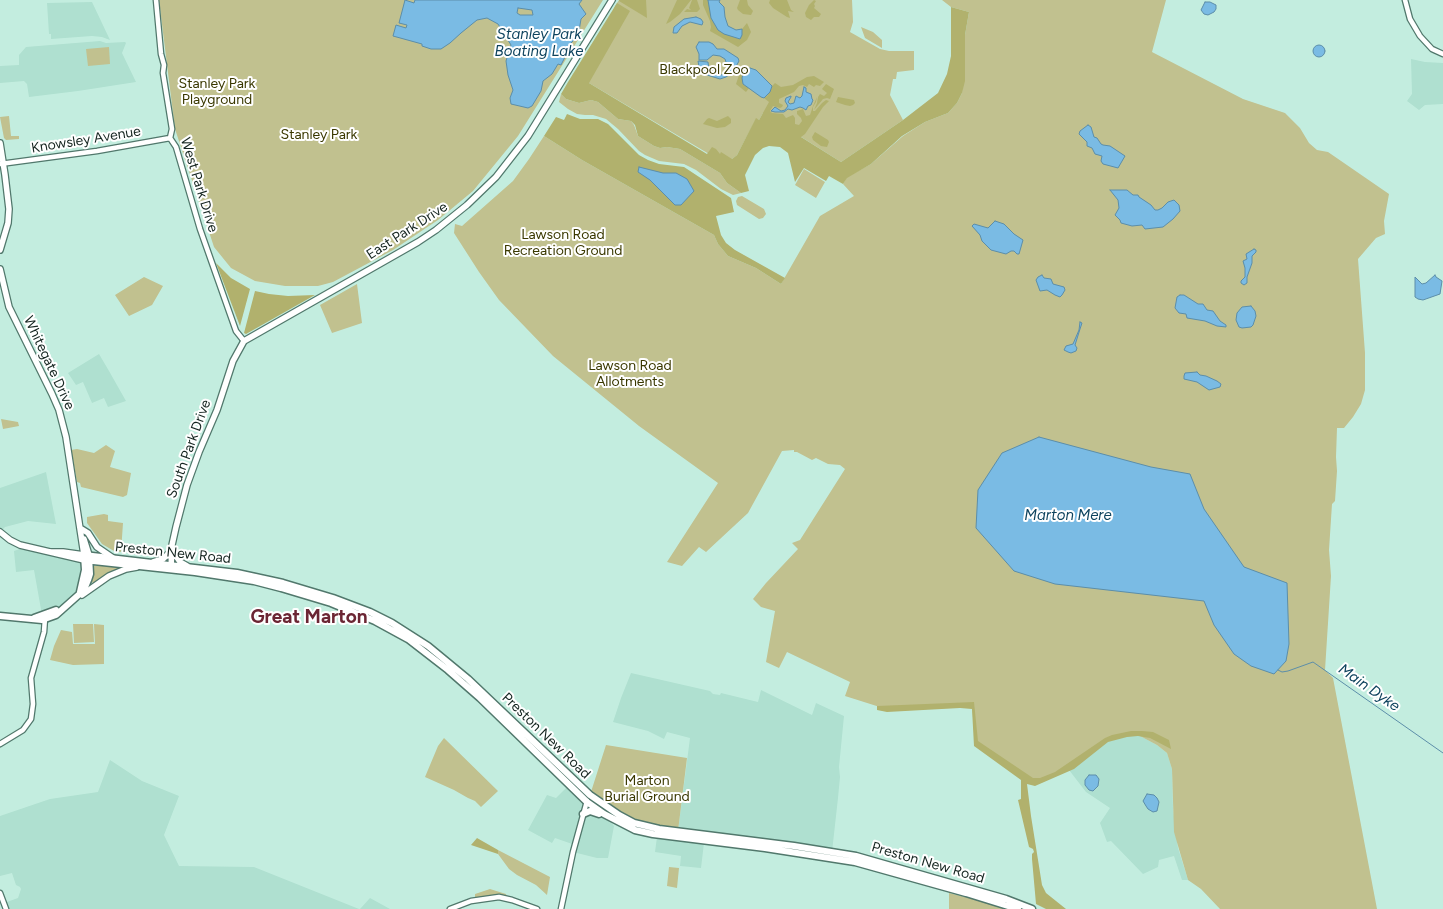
<!DOCTYPE html>
<html>
<head>
<meta charset="utf-8">
<style>
	body { margin:0 }
	canvas { display:block; background:#c3eddf }
</style>
</head>
<body>
<canvas width="1443" height="909"></canvas>
<script>
const ctx = document.querySelector('canvas').getContext('2d');
ctx.lineJoin = 'round';
function fill(path, color) {
  ctx.fillStyle = color;
  ctx.fill(path, 'evenodd');
}
function shape(rows) {
  const path = new Path2D();
  for (const r of rows) {
    if (r.length === 3) {
      path.moveTo(r[0] + r[2], r[1]);
      path.arc(r[0], r[1], r[2], 0, 2 * Math.PI);
      continue;
    }
    path.moveTo(r[0], r[1]);
    for (let i = 2; i < r.length; i += 2) path.lineTo(r[i], r[i + 1]);
  }
  return path;
}
function trace(path, color, width, dash) {
  ctx.strokeStyle = color;
  ctx.lineWidth = width;
  ctx.lineCap = dash ? 'butt' : 'round';
  ctx.setLineDash(dash || []);
  ctx.stroke(path);
}
function write(font, color, halo, rows, align = 'center') {
  ctx.font = font + ' Figtree,sans-serif';
  ctx.lineWidth = 4;
  ctx.setLineDash([]);
  ctx.textBaseline = 'middle';
  ctx.strokeStyle = halo;
  ctx.fillStyle = color;
  for (const [text, x, y, turn = 0] of rows) {
    ctx.save();
    ctx.translate(x, y);
    ctx.rotate((+turn || 0) * Math.PI / 180);
    ctx.textAlign = isNaN(turn) ? turn : align;
    if (halo) ctx.strokeText(text, 0, 0);
    ctx.fillText(text, 0, 0);
    ctx.restore();
  }
}
fill(shape([
	[92,2,110,40,102,37,92,36,51,39,51,34,49,34,47,3],
	[100,41,106,43,125,42,126,43,122,53,136,82,78,91,29,97,27,84,24,81,0,83,0,66,19,65,19,55,26,47],
	[1411,59,1425,62,1443,63,1443,104,1425,105,1419,110,1407,101,1412,94],
	[99,354,109,371,126,401,108,407,104,398,92,403,83,382,76,385,68,373],
	[46,472,56,524,28,521,5,527,0,532,0,488],
	[25,547,84,560,84,572,74,598,60,608,42,615,34,570,16,572,14,551],
	[631,673,710,691,713,694,720,695,721,693,758,702,761,690,812,715,816,703,844,716,839,767,840,777,838,798,832,852,678,831,690,738,667,732,664,739,648,731,613,722,621,698],
	[1124,736,1140,736,1157,745,1167,753,1172,769,1173,809,1178,848,1188,880,1182,880,1174,856,1159,860,1158,867,1143,874,1111,841,1107,842,1100,823,1110,808,1086,792,1069,770,1107,741],
	[110,760,142,781,179,796,164,835,179,866,254,867,359,909,6,909,4,903,18,898,21,889,20,887,16,885,12,873,0,876,0,816,50,799,98,792],
	[569,785,604,814,614,826,608,858,597,858,573,852,575,845,555,838,552,843,528,830,547,795,556,798],
	[657,837,704,843,701,868,680,866,681,856,655,852],
	[370,898,390,909,360,909]
]), '#afe0d0');
fill(shape([
	[159,0,603,0,518,136,473,191,438,220,393,250,333,282,318,286,285,286,255,281,231,268,214,247,175,129],
	[619,0,852,0,853,22,850,32,880,49,889,51,914,51,914,70,897,72,896,79,893,79,890,95,903,120,841,162,763,113,759,120,756,119,737,155,726,164,589,83,585,83,615,6],
	[942,0,1166,0,1152,52,1243,99,1285,113,1300,128,1309,143,1317,150,1328,152,1389,194,1384,221,1385,234,1376,238,1358,259,1365,353,1365,390,1361,404,1353,417,1344,428,1337,428,1336,457,1337,471,1335,501,1332,504,1329,550,1331,576,1325,670,1333,678,1377,909,1220,909,1201,889,1188,880,1174,832,1172,769,1167,753,1157,745,1140,736,1124,736,1107,741,1073,768,1033,782,975,744,972,704,883,708,845,696,850,682,787,652,779,668,766,662,775,611,761,607,753,599,766,583,798,549,792,543,800,540,845,469,840,465,828,464,816,458,812,460,797,452,794,452,794,450,782,451,748,513,706,552,699,547,682,566,667,562,718,483,639,426,553,356,499,300,479,272,454,233,455,224,462,226,513,181,529,159,544,136,582,160,714,235,718,244,728,256,756,268,781,284,820,216,854,196,843,184,847,177,871,164,903,136,925,122,948,113,957,103,962,93,965,35,969,12,951,7],
	[861,27,873,32,882,40,882,48,865,38],
	[109,47,110,64,88,66,86,49],
	[561,94,566,99,579,103,591,100,598,102,618,119,631,121,634,125,638,136,654,146,660,148,667,147,680,149,720,173,727,183,741,193,733,195,721,189,696,170,684,164,659,161,645,155,639,151,618,129,606,119,593,115,585,115,577,114,568,109,559,102],
	[9,116,11,136,19,136,19,139,6,140,4,138,0,117],
	[804,169,825,182,816,198,795,185],
	[742,196,764,209,766,214,763,218,759,219,737,205,736,201,738,197],
	[144,277,163,286,152,305,129,316,115,295],
	[357,284,362,323,332,333,320,305],
	[1,419,18,422,19,426,3,429],
	[106,445,115,451,110,467,131,473,127,495,123,497,81,487,80,483,77,482,71,450,77,449,94,453],
	[104,514,108,515,108,521,123,523,121,552,114,551,102,544,87,523,87,517],
	[98,564,124,567,104,576,93,583,90,580,91,565,97,566],
	[73,624,93,624,94,642,74,643],
	[94,624,104,625,104,664,73,665,50,660,54,646,61,630,72,632,73,644,95,644],
	[444,738,498,791,481,807,475,801,468,798,454,790,425,777,438,746],
	[606,745,687,758,678,831,639,825,590,795],
	[498,850,550,877,547,895,536,885,517,875,509,869,498,854],
	[669,867,679,868,677,888,667,886],
	[490,889,506,894,507,897,492,896,475,898,475,894],
	[949,893,985,902,1007,909,949,909]
]), '#c1c18f');
fill(shape([
	[619,0,646,0,647,18,619,1],
	[677,0,691,0,680,14,670,22,666,24],
	[692,0,697,0,700,9,697,12,684,12,687,9,691,10,689,8],
	[703,0,708,0,711,18,742,35,742,29,747,23,751,32,747,40,738,47,710,31,711,27,710,21,703,5],
	[740,0,747,0,748,5,753,11,751,15,743,14,738,10,737,8],
	[770,0,787,0,791,10,794,12,788,11,790,18,787,17,773,8,769,3],
	[814,0,816,1,814,4,815,6,814,8,821,14,819,17,814,17,811,20,806,17,805,13,809,5],
	[617,3,630,11,589,83,707,154,712,147,716,149,720,154,721,152,732,159,737,155,756,118,759,120,769,102,764,98,767,96,770,92,772,86,775,83,781,87,793,85,807,77,814,76,824,82,820,86,816,85,814,87,809,84,807,87,803,85,799,86,794,92,779,99,779,103,783,105,782,107,780,108,773,106,770,111,772,113,783,114,786,118,793,115,795,118,795,124,799,125,802,121,801,118,797,114,797,111,803,109,806,116,810,115,813,106,817,97,816,102,813,107,813,111,815,111,822,103,826,100,829,101,823,107,805,134,801,137,841,162,903,120,938,93,947,74,951,56,951,7,969,12,965,35,965,81,962,93,957,103,948,113,925,122,902,136,871,164,847,178,843,184,829,176,826,181,804,168,795,182,788,153,780,147,769,146,763,148,755,155,745,175,749,191,741,193,727,183,720,173,680,149,667,147,660,148,654,146,638,136,635,125,631,121,618,119,598,102,591,100,579,103,566,99,561,94,568,82],
	[740,72,743,75,742,78,743,84,749,88,746,92,736,84],
	[826,84,834,89,830,99,827,98,823,99,814,110,817,103,818,97,820,94,824,96,827,93,822,89],
	[838,97,854,100,855,103,853,105,850,106,845,105,836,102],
	[567,114,580,119,598,119,608,124,639,155,648,160,659,164,684,167,731,198,734,212,716,216,721,235,726,243,735,250,785,278,781,284,756,268,728,256,718,244,714,235,582,160,544,136,556,117,564,120],
	[728,116,731,119,731,123,725,127,717,128,703,124,707,119,709,118,717,121],
	[815,132,828,140,829,142,827,147,821,146,813,140,812,137],
	[216,263,231,278,250,289,240,326],
	[255,291,269,294,288,296,315,295,246,334,244,333],
	[974,702,978,741,1033,778,1040,778,1055,772,1105,738,1112,735,1131,731,1142,731,1153,732,1169,740,1171,749,1150,738,1138,736,1127,737,1108,742,1074,769,1035,786,1027,784,1031,816,1042,885,1046,893,1066,909,1046,909,1036,904,1032,859,1032,854,1034,852,1033,849,1029,847,1018,800,1021,799,1021,780,974,746,972,709,960,708,887,712,877,710,877,706],
	[477,838,498,850,498,854,471,845]
]), '#b1b16d');
const water = shape([
	[405,0,414,3,415,0,582,0,579,4,586,14,581,19,579,31,580,34,567,47,566,55,561,65,558,64,552,74,543,81,541,91,532,106,528,108,511,104,510,98,513,90,508,75,506,61,511,45,498,24,487,18,477,20,461,33,450,43,441,49,431,49,422,46,422,44,393,36,396,25,406,28,407,25,399,23,405,0],
	[518,8,532,10,533,15,520,15,517,13,518,8],
	[708,0,720,0,719,2,724,7,725,17,728,26,736,30,742,29,742,35,740,39,724,34,718,30,711,18,708,0],
	[1205,2,1210,2,1216,5,1216,9,1214,12,1208,15,1204,14,1201,10,1205,2],
	[696,17,701,19,703,22,702,25,690,22,682,26,677,33,673,33,674,27,684,19,696,17],
	[699,42,709,42,713,44,717,49,724,49,738,58,739,61,733,72,726,77,720,79,707,75,702,72,699,67,698,61,708,62,709,70,715,74,721,75,727,73,727,65,725,59,720,56,713,55,707,60,699,60,699,54,696,47,699,42],
	[1319,51,6],
	[750,68,756,70,772,86,770,92,764,98,761,97,743,84,742,78,743,74,747,70,750,68],
	[804,87,806,88,806,92,811,94,812,99,813,100,811,105,808,106,806,110,803,108,800,107,792,110,788,109,784,112,775,112,771,111,775,107,781,111,785,110,788,106,785,101,786,98,791,96,791,97,788,102,790,104,794,103,796,96,800,98,802,96,804,87],
	[1088,125,1091,127,1094,137,1097,138,1101,144,1103,145,1110,146,1125,156,1118,168,1103,164,1101,161,1102,156,1095,154,1092,148,1087,146,1087,142,1079,134,1080,131,1088,125],
	[639,167,663,173,676,173,687,179,694,191,681,205,675,205,650,180,638,172,639,167],
	[1110,190,1127,190,1133,195,1138,195,1139,197,1151,205,1155,210,1158,210,1162,208,1168,202,1174,200,1179,205,1180,211,1173,219,1163,227,1145,229,1142,225,1132,226,1121,223,1120,220,1115,215,1119,208,1118,200,1110,190],
	[995,221,1004,224,1014,234,1023,240,1019,254,1017,254,1014,251,1011,251,1006,254,991,250,982,241,980,235,972,226,974,224,988,228,995,221],
	[1254,249,1256,250,1256,252,1252,256,1252,263,1247,277,1247,283,1244,285,1241,283,1241,281,1245,277,1245,268,1243,261,1247,259,1246,254,1254,249],
	[1042,275,1044,278,1051,279,1053,284,1064,287,1065,290,1062,295,1060,297,1055,295,1047,290,1040,291,1036,280,1038,277,1042,275],
	[1435,275,1436,277,1442,281,1440,294,1423,300,1418,299,1415,297,1415,277,1422,284,1426,283,1435,275],
	[1180,295,1184,295,1198,304,1203,304,1207,310,1213,311,1220,321,1226,325,1226,327,1217,326,1205,321,1187,318,1186,314,1179,313,1175,308,1177,297,1180,295],
	[1251,306,1255,311,1256,316,1253,325,1251,327,1242,328,1239,327,1236,320,1237,313,1242,307,1251,306],
	[1080,322,1082,323,1080,329,1075,345,1077,348,1076,351,1071,353,1068,352,1064,350,1066,346,1073,344,1079,330,1080,322],
	[1197,372,1200,375,1206,376,1217,381,1221,384,1220,387,1209,390,1197,382,1184,379,1184,376,1185,373,1197,372],
	[1039,437,1151,467,1190,474,1204,509,1244,567,1287,583,1289,644,1286,661,1274,674,1251,666,1234,654,1214,625,1204,601,1055,584,1014,571,976,528,978,490,1002,453,1039,437],
	[1089,775,1096,775,1099,779,1098,786,1093,791,1089,790,1085,785,1085,780,1089,775],
	[1147,794,1154,795,1157,798,1159,802,1157,811,1153,812,1148,809,1146,806,1143,801,1147,794]
]);
fill(water, '#7abbe4');
trace(water, '#5c8ea9', 1);
trace(shape([
	[1278,670,1282,672,1288,671,1313,662,1443,753]
]), '#5c8ea9', 1);
const minor = shape([
	[156,0,161,54,164,65,163,73,172,129,170,138],
	[1405,0,1410,19,1420,36,1432,49,1443,54],
	[170,138,176,147,200,229,236,331,244,341],
	[0,164,97,151,170,138],
	[0,744,23,730,31,719,33,704,31,678,44,632,45,618],
	[0,893,6,909],
	[450,909,471,901,499,897,512,900,537,909],
	[561,909,573,852,587,801]
]);
const major = shape([
	[0,143,5,175,9,209,8,223,0,250],
	[0,269,9,307,52,394,59,410,66,437,84,555,63,552,51,552],
	[80,528,88,533,97,547,113,558],
	[0,532,10,540,20,545,84,560],
	[84,539,89,555],
	[172,550,180,562,187,566],
	[153,562,163,559,172,550],
	[171,568,172,545,176,527,187,485,199,452,217,410,233,361,244,341,418,242,436,230,467,205,496,177,528,136,612,0],
	[82,595,109,576,126,569,137,567]
]);
const highway = shape([
	[84,560,195,572,254,581,281,588,331,603,375,621,408,639,448,670,480,698,587,802,604,814,635,830,653,834,765,848,855,862,966,893,1018,909],
	[80,592,85,570,84,555,237,573,283,583,333,598,370,612,392,623,428,646,468,679,590,795,619,815,634,823,659,829,794,846,856,856,1006,899,1032,909],
	[0,616,42,620,56,615,84,590,88,580,90,574,89,556],
	[34,618,56,610],
	[583,814,590,811,599,814]
]);
trace(minor, '#51786c', 7);
trace(major, '#51786c', 8);
trace(highway, '#51786c', 9);
trace(minor, '#fff', 4.5);
trace(major, '#fff', 5.5);
trace(highway, '#fff', 6);
write('14px', '#3a3800', '#fff', [
	["Blackpool Zoo",704,70],
	["Stanley Park",217,84],
	["Playground",217,100],
	["Stanley Park",319,135],
	["Lawson Road",563,235],
	["Recreation Ground",563,251],
	["Lawson Road",630,366],
	["Allotments",630,382],
	["Marton",647,781],
	["Burial Ground",647,797]
]);
write('14px', '#152520', '#fff', [
	["Knowsley Avenue",86,140,-9],
	["West Park Drive",199,185,73],
	["East Park Drive",407,231,-33],
	["Whitegate Drive",49,363,65],
	["South Park Drive",189,449,-70],
	["Preston New Road",173,553,6],
	["Preston New Road",546,736,44],
	["Preston New Road",928,863,16]
]);
write('italic 15px', '#0e435e', '#fff', [
	["Stanley Park",539,35],
	["Boating Lake",539,52],
	["Marton Mere",1068,516],
	["Main Dyke",1369,688,35]
]);
write('bold 19px', '#6b2634', '#fff', [
	["Great Marton",309,617]
]);
</script>
</body>
</html>
